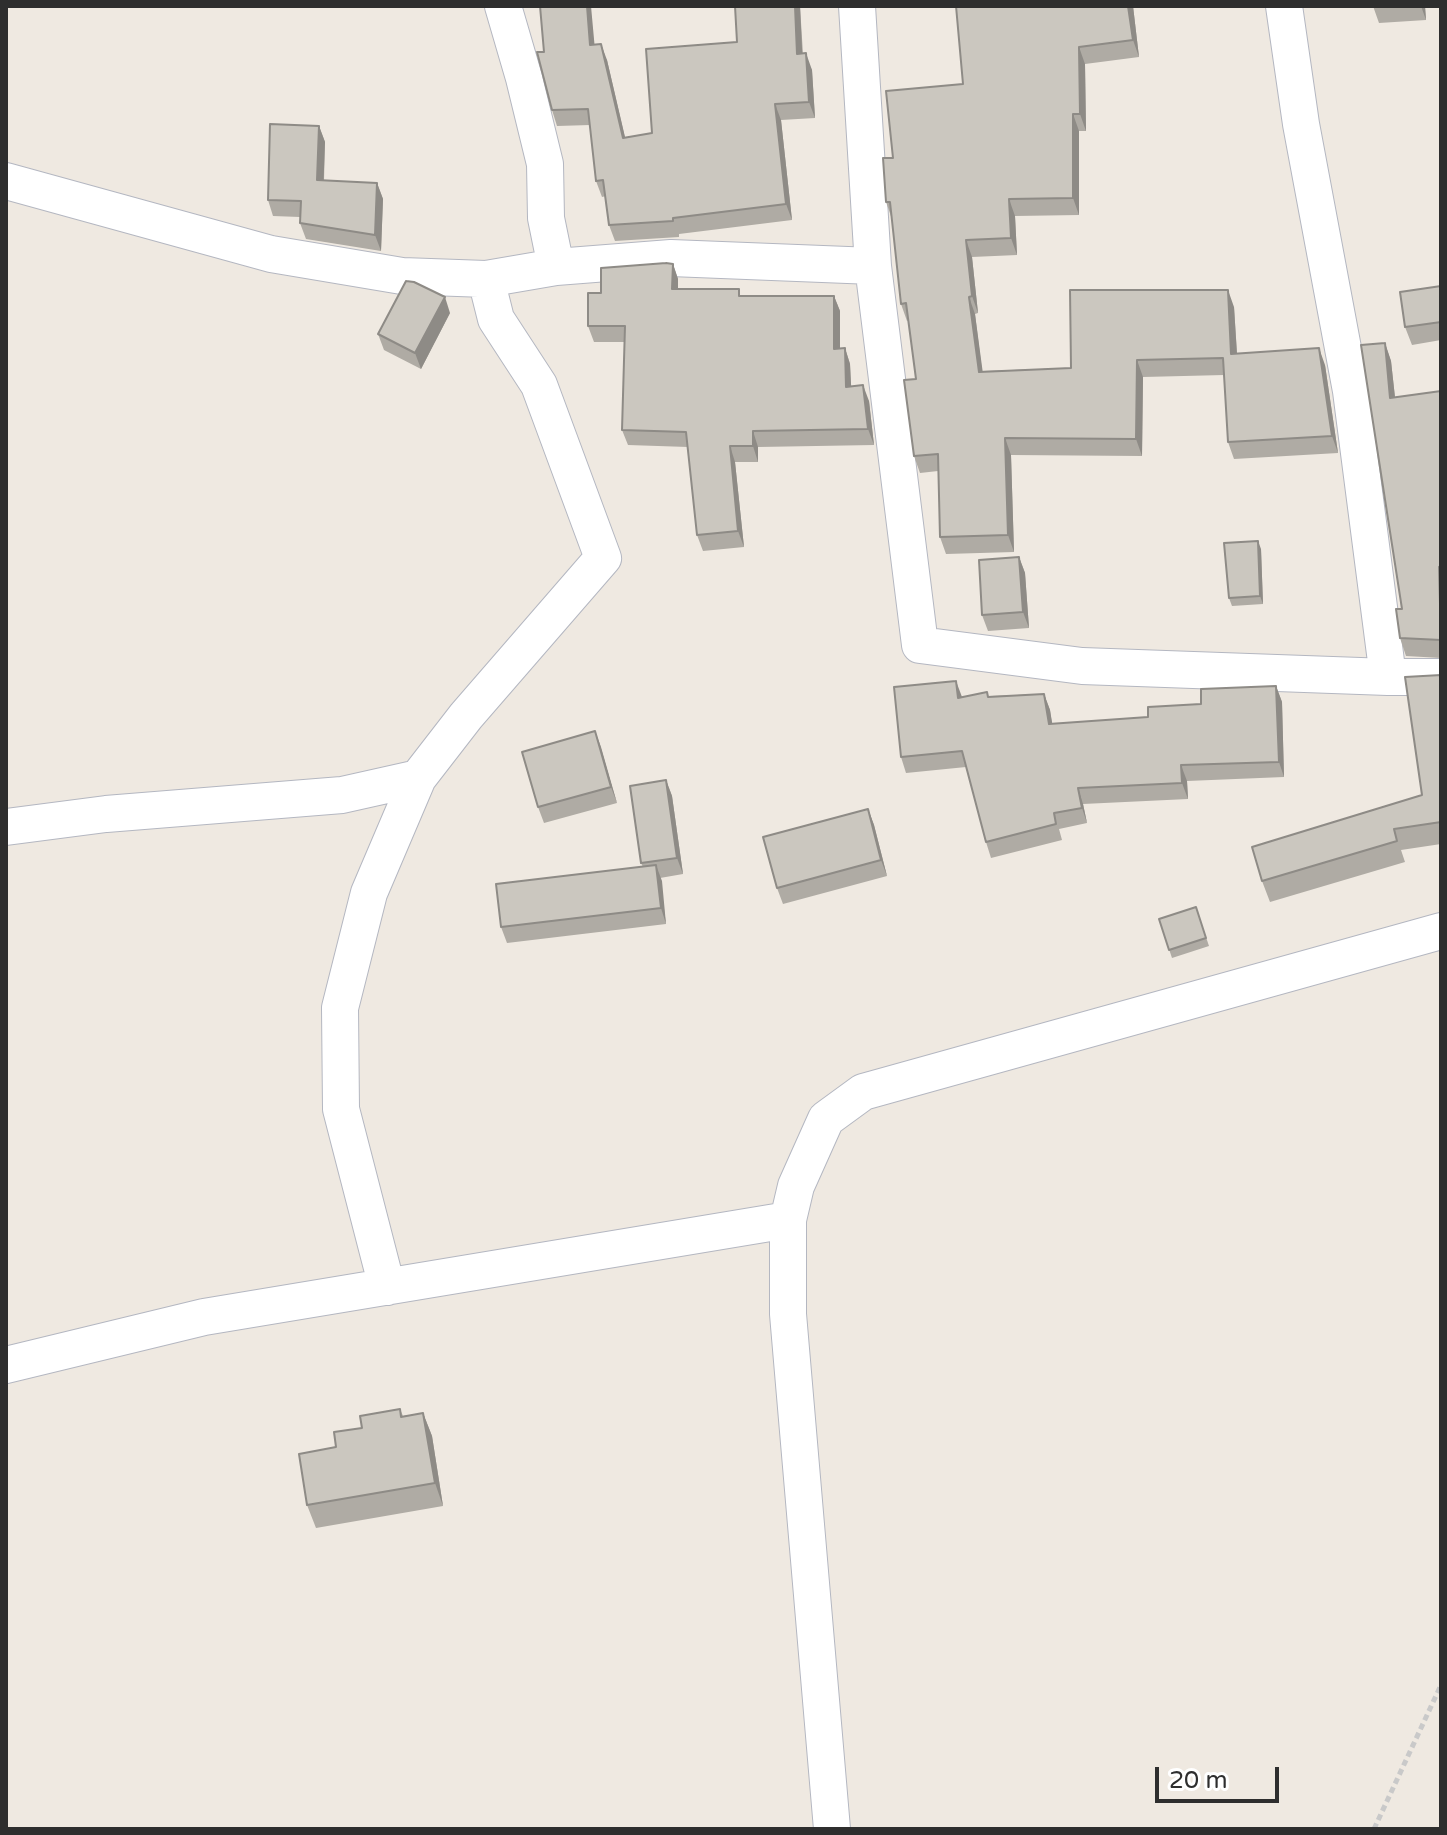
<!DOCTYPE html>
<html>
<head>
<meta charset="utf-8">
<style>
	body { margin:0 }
	#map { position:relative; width:1447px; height:1835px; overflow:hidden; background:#efe9e1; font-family:"Varela Round",sans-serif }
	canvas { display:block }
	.frame { position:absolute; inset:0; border:8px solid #2e2e2e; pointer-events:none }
	.scale { position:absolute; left:1155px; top:1767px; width:124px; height:36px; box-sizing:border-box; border:4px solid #2e2e2e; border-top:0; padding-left:10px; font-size:24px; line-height:28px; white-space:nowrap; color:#2e2e2e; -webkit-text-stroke:6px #fff; paint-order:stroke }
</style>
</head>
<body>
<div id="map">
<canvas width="1447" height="1835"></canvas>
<div class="frame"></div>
<div class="scale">20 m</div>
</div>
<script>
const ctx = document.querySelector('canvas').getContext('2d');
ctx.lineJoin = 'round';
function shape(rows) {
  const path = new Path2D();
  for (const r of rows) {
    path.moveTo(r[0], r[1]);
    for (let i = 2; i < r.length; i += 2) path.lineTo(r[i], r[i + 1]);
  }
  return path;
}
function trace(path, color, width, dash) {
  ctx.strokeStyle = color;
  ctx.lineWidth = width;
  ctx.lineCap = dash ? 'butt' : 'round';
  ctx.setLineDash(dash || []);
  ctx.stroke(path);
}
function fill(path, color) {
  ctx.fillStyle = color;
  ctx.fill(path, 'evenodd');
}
const street = shape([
	[503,6,524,78,545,164,546,218,556,267],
	[857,6,873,266,920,645,1082,666,1388,677,1441,677],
	[1284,6,1301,124,1351,391,1388,677],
	[6,181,271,254,402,276,486,279,556,267,671,258,873,266],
	[6,827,106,814,342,795,418,778],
	[387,1287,341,1109,340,1008,369,893,418,778,466,716,603,558,539,385,496,319,486,279],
	[6,1365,204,1317,788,1220],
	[832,1829,788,1314,788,1220,796,1186,826,1119,863,1092,1441,931]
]);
trace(street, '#b4b7c1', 38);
trace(shape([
	[1374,1829,1441,1685]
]), '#c9c9c9', 5, [6, 4]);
trace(street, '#fff', 36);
fill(shape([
	[735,6,800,6,803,54,812,70,815,118,781,120,792,220,679,234,679,237,615,241,609,225,606,196,602,197,596,181,590,125,557,126,552,110,544,52,594,44,607,60,625,138,652,133,737,42],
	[956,6,1133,6,1139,57,1085,64,1086,131,1079,131,1079,215,1015,216,1017,255,972,257,978,313,975,314,982,371,1071,368,1234,307,1237,353,1325,365,1338,453,1234,459,1228,442,1224,375,1143,377,1142,456,1011,455,1014,552,946,554,940,537,938,471,920,473,914,456,916,379,909,320,907,321,901,304,892,219,886,202,893,158,963,84],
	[1373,6,1425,6,1426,20,1379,23],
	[319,126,325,142,324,181,377,183,383,199,381,251,306,239,300,223,300,217,273,216,268,200],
	[673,264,678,279,678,289,741,296,834,296,840,311,840,349,845,348,850,364,851,387,869,401,874,445,758,447,758,462,735,462,744,547,703,551,697,535,688,447,628,445,622,430,625,342,594,342,588,326,601,293],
	[1441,286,1441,340,1412,345,1405,327],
	[450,313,421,369,384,350,378,334],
	[1385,343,1391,361,1395,397,1441,391,1441,658,1406,656,1400,638,1402,609],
	[1261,549,1263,604,1232,606,1229,598],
	[1019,557,1025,573,1029,628,988,631,982,615],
	[1441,675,1441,844,1401,850,1405,862,1270,902,1262,881,1422,795],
	[1276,686,1282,702,1284,777,1187,781,1188,799,1083,804,1087,823,1059,829,1062,840,991,858,986,842,966,767,906,773,901,757,962,697,1044,694,1050,710,1052,724,1148,717],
	[595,731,617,803,544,823,538,807],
	[666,780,672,796,683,874,660,878,666,924,507,943,501,927,643,867,641,863],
	[868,809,874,825,887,876,783,904,777,888],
	[1196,907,1209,946,1172,958,1159,919],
	[400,1409,403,1416,423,1413,432,1436,443,1506,316,1528,307,1505,336,1447,362,1428]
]), '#afaba4');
fill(shape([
	[587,6,591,6,596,61,590,45],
	[795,6,800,6,803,70,797,54],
	[1128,6,1133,6,1139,57,1133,40],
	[1421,6,1425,6,1426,20],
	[601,44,607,60,629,154,623,138],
	[1079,47,1085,64,1086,131,1080,114],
	[806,53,812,70,815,118,809,102],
	[775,104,781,120,792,220,786,204],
	[1073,114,1079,131,1079,215,1073,198],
	[319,126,325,142,323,196,317,180],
	[377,183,383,199,381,251,375,235],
	[1009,199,1015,216,1017,255,1011,238],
	[966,240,972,257,978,313,972,296],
	[673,264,678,279,678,305,672,289],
	[1228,290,1234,307,1238,371,1231,354],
	[834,296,840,311,840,364,834,349],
	[445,297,450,313,421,369,415,353],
	[969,297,975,314,985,389,979,372],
	[1385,343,1391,361,1397,416,1390,398],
	[845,348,850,364,852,403,846,387],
	[1319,348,1325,365,1338,453,1332,436],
	[1137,360,1143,377,1142,456,1136,439],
	[863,385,869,401,874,445,868,429],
	[753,431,758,447,758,462,753,446],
	[1005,438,1011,455,1014,552,1008,535],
	[730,446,735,462,744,547,738,531],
	[1258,541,1261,549,1263,604,1260,596],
	[1019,557,1025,573,1029,628,1023,612],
	[956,681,962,697,958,698],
	[1276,686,1282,702,1284,777,1279,762],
	[1044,694,1050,710,1055,740,1049,724],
	[595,731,601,747,617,803,611,787],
	[1181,765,1187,781,1188,799,1182,783],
	[666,780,672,796,683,874,677,858],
	[1078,788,1083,804,1087,823,1082,808],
	[868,809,874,825,887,876,881,860],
	[656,865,662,881,666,924,661,908],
	[423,1413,432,1436,443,1506,435,1483]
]), '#8e8b86');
const building = shape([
	[540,6,587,6,590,45,601,44,623,138,652,133,646,49,737,42,735,6,795,6,797,54,806,53,809,102,775,104,786,204,673,218,673,221,609,225,603,180,596,181,588,109,552,110,537,52,544,52,540,6],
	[956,6,1128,6,1133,40,1079,47,1080,114,1073,114,1073,198,1009,199,1011,238,966,240,972,296,969,297,979,372,1071,368,1070,290,1228,290,1231,354,1319,348,1332,436,1228,442,1223,358,1137,360,1136,439,1005,438,1008,535,940,537,938,454,914,456,904,380,916,379,906,303,901,304,890,202,886,202,883,158,893,158,886,91,963,84,956,6],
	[270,124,319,126,317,180,377,183,375,235,300,223,301,201,268,200,270,124],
	[666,263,673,264,672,289,739,289,739,296,834,296,834,349,845,348,846,387,863,385,868,429,753,431,753,446,730,446,738,531,697,535,686,432,622,430,625,326,588,326,588,293,601,293,601,268,666,263],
	[406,281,414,282,445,297,415,353,378,334,406,281],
	[1441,286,1441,322,1405,327,1400,292,1441,286],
	[1385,343,1390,398,1441,391,1441,566,1439,567,1441,640,1400,638,1396,609,1402,609,1361,345,1385,343],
	[1258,541,1260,596,1229,598,1224,543,1258,541],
	[1019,557,1023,612,982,615,979,560,1019,557],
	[1441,675,1441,822,1394,829,1397,841,1262,881,1252,847,1422,795,1405,677,1441,675],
	[956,681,958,698,987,692,988,697,1044,694,1049,724,1148,717,1148,707,1201,704,1201,689,1276,686,1279,762,1181,765,1182,783,1078,788,1082,808,1054,813,1056,824,986,842,962,751,901,757,894,687,956,681],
	[595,731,611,787,538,807,522,752,595,731],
	[666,780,677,858,641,863,630,786,666,780],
	[868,809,881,860,777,888,763,837,868,809],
	[656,865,661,908,501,927,496,884,656,865],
	[1196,907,1206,938,1169,950,1159,919,1196,907],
	[400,1409,401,1417,423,1413,435,1483,307,1505,299,1454,336,1447,334,1432,362,1428,360,1416,400,1409]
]);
fill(building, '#cbc7bf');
trace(building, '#8e8b86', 2);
</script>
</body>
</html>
